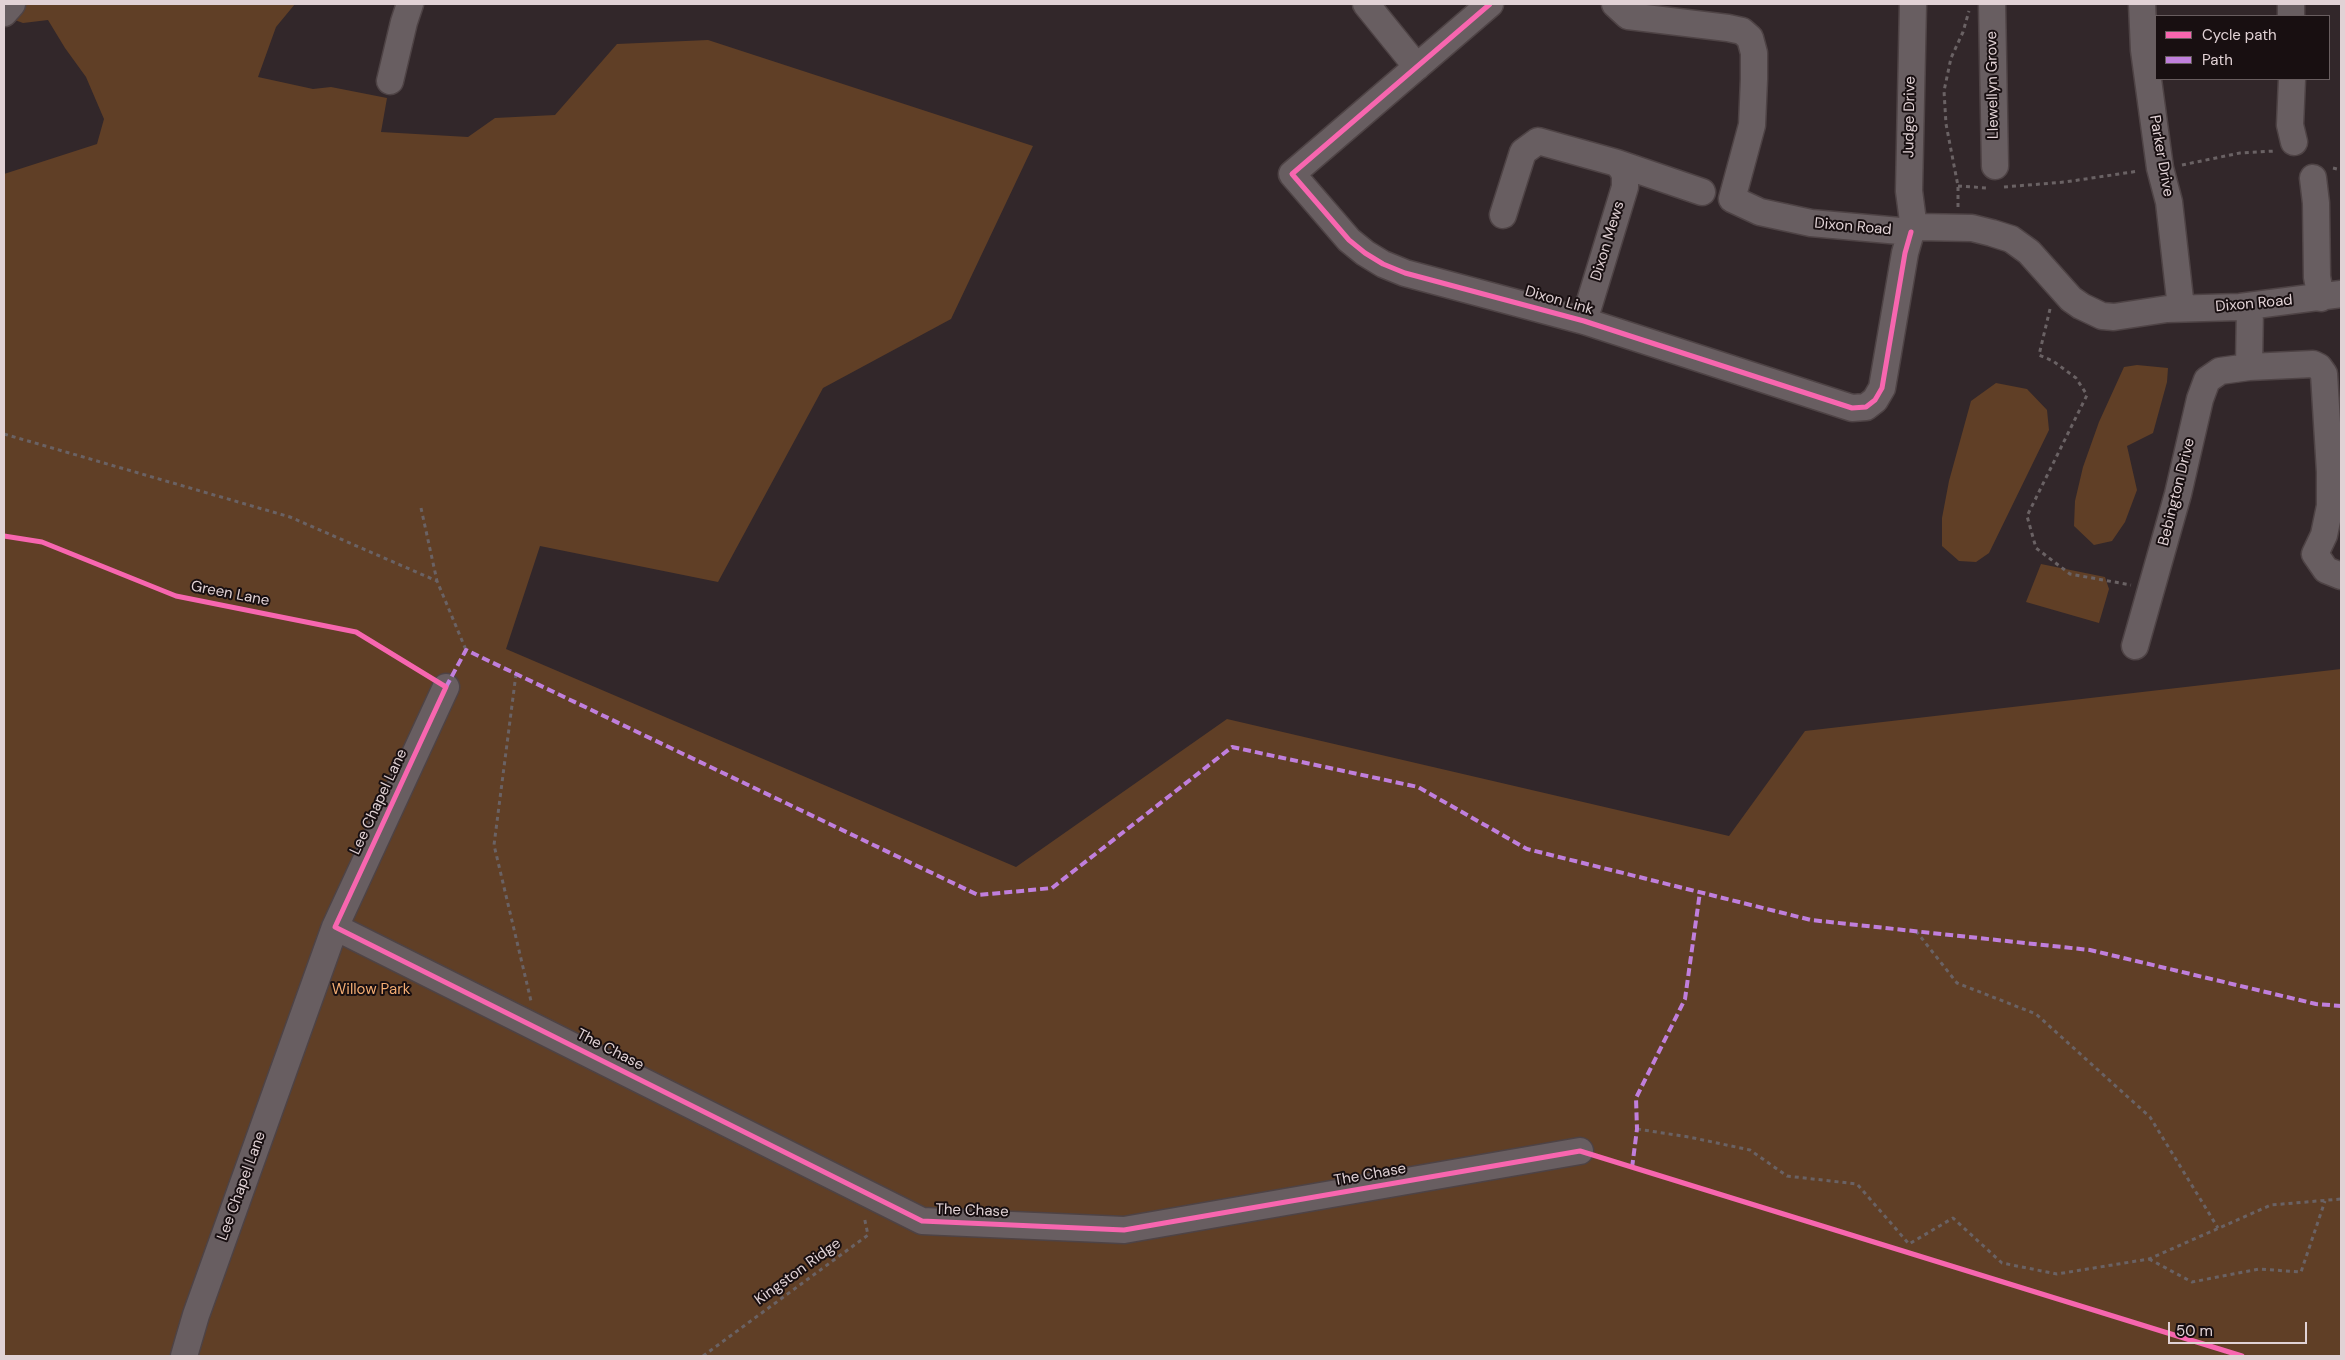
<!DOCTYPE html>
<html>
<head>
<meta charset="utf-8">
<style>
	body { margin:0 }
	#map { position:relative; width:2345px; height:1360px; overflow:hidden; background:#32272a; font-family:"DM Sans",sans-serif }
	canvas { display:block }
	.frame { position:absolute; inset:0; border:5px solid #e1d2d5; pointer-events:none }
	.legend { position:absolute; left:2155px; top:15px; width:175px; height:65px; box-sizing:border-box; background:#180f11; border:1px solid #685d5f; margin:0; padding:6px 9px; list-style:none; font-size:15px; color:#e1d2d5 }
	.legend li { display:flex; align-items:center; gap:10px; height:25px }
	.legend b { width:25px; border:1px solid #685d5f }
	.scale { position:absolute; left:2168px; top:1322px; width:139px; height:22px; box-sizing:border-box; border:2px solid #e1d2d5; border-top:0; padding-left:6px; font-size:15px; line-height:18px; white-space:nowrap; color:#e1d2d5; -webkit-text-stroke:4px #180f11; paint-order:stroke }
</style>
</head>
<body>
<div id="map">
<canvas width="2345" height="1360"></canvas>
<div class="frame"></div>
<ul class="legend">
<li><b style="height:6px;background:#f766af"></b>Cycle path</li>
<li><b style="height:6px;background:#c07fdc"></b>Path</li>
</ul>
<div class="scale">50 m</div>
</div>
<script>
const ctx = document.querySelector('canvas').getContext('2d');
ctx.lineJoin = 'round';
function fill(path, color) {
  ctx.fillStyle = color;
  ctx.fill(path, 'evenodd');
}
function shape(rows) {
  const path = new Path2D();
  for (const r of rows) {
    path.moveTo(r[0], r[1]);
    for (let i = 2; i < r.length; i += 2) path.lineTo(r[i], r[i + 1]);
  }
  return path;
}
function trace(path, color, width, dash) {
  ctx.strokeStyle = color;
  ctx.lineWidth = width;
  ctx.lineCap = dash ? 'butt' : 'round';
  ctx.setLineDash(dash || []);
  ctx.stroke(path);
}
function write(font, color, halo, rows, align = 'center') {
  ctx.font = font + ' "DM Sans",sans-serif';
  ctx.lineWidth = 4;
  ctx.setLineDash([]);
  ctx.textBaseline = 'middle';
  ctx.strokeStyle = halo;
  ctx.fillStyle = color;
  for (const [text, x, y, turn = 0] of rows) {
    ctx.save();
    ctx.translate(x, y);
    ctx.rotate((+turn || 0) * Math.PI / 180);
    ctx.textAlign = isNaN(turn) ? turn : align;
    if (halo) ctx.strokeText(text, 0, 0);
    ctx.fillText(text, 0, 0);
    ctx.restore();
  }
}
fill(shape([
	[12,4,295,4,276,27,258,77,313,89,331,87,387,98,381,132,468,137,495,118,555,115,617,44,708,40,1033,146,951,319,823,388,718,582,540,546,506,649,1016,867,1227,719,1729,836,1805,731,2341,669,2341,1356,4,1356,4,174,97,144,104,119,86,77,65,48,48,20,23,23,4,16],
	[2137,365,2168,368,2167,382,2153,433,2127,446,2137,490,2125,522,2112,541,2094,545,2074,526,2075,501,2083,467,2099,422,2124,367],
	[1996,383,2027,389,2047,410,2049,430,1989,553,1976,562,1959,561,1942,546,1942,518,1949,481,1971,401],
	[2041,564,2105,577,2109,589,2099,623,2026,602]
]), '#603f26');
const minor = shape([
	[1366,4,1417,67],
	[1490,4,1292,174,1349,240,1365,253,1383,264,1405,273,1584,321,1852,408,1866,407,1875,400,1882,388,1905,253,1911,232],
	[1615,4,1628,16,1728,28,1742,31,1750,38,1754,53,1754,79,1752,125,1732,199,1760,212,1811,223,1911,232,1918,227,1972,228,1992,233,2011,239,2029,252,2071,299,2081,306,2102,316,2114,317,2167,309,2240,307,2341,294],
	[1913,4,1909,191,1914,229],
	[1992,4,1995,166],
	[2142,4,2144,50,2160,168,2169,202,2181,308],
	[2291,4,2291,16],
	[4,13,12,4],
	[2292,79,2290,125,2294,142],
	[390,81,404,22,410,4],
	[1617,163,1702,192],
	[2313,178,2316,203,2317,277,2321,298],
	[1503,215,1523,152,1538,141,1617,163,1622,169,1625,175,1625,187,1584,321],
	[2250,306,2249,367,2313,364,2319,367,2324,374,2330,472,2330,506,2324,535,2315,554,2326,570,2341,576],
	[2135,646,2178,494,2200,399,2207,380,2220,371,2249,367],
	[335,927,922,1221,1124,1230,1580,1151],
	[184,1356,196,1315,335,927,446,687]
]);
trace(minor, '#4e4345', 29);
trace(shape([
	[2182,165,2240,153,2275,151],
	[2333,168,2341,170],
	[1958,186,1987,188],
	[2004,187,2065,182,2139,171],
	[1958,207,1958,186,1946,124,1944,91,1951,58,1963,32,1969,11],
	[2050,309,2039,355,2053,361,2076,378,2087,395,2027,516,2036,548,2070,574,2131,585],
	[4,434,290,517,437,581,466,650],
	[421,508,437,581],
	[516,674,494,845,531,1001],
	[1916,931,1957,983,2036,1014,2150,1117,2218,1228],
	[1637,1129,1689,1137,1750,1150,1787,1176,1857,1184,1909,1244,1953,1218,2002,1263,2057,1274,2149,1259,2271,1205,2341,1199],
	[2149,1259,2192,1282,2259,1269,2301,1272,2325,1201],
	[703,1356,868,1235,864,1216]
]), '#6a6264', 3, [4, 4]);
trace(minor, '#685e61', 26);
trace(shape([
	[446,687,466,650,978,895,1052,888,1232,747,1418,787,1527,849,1811,920,2090,950,2316,1004,2341,1006],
	[1632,1168,1637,1129,1636,1098,1685,999,1700,892]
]), '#c07fdc', 4, [8, 4]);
trace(shape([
	[1490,4,1292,174,1349,240,1365,253,1383,264,1405,273,1584,321,1852,408,1866,407,1875,400,1882,388,1905,253,1911,232],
	[4,536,42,542,176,596,356,632,446,687,335,927,922,1221,1124,1230,1580,1151,2242,1356]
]), '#f766af', 5);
write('15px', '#e1d2d5', '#180f11', [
	["Llewellyn Grove",1993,85,-91],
	["Judge Drive",1910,117,-89],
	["Parker Drive",2161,156,80],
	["Dixon Road",1853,227,5],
	["Dixon Mews",1608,241,-73],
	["Dixon Link",1559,301,16],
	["Dixon Road",2254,304,-5],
	["Bebington Drive",2177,492,-76],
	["Green Lane",230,594,11],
	["Lee Chapel Lane",379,802,-65],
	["The Chase",610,1050,27],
	["The Chase",1370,1175,-10],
	["Lee Chapel Lane",242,1186,-70],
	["The Chase",972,1211,2],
	["Kingston Ridge",798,1272,-36]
]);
write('15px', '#f3ad73', '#180f11', [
	["Willow Park",371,990]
]);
</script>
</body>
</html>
